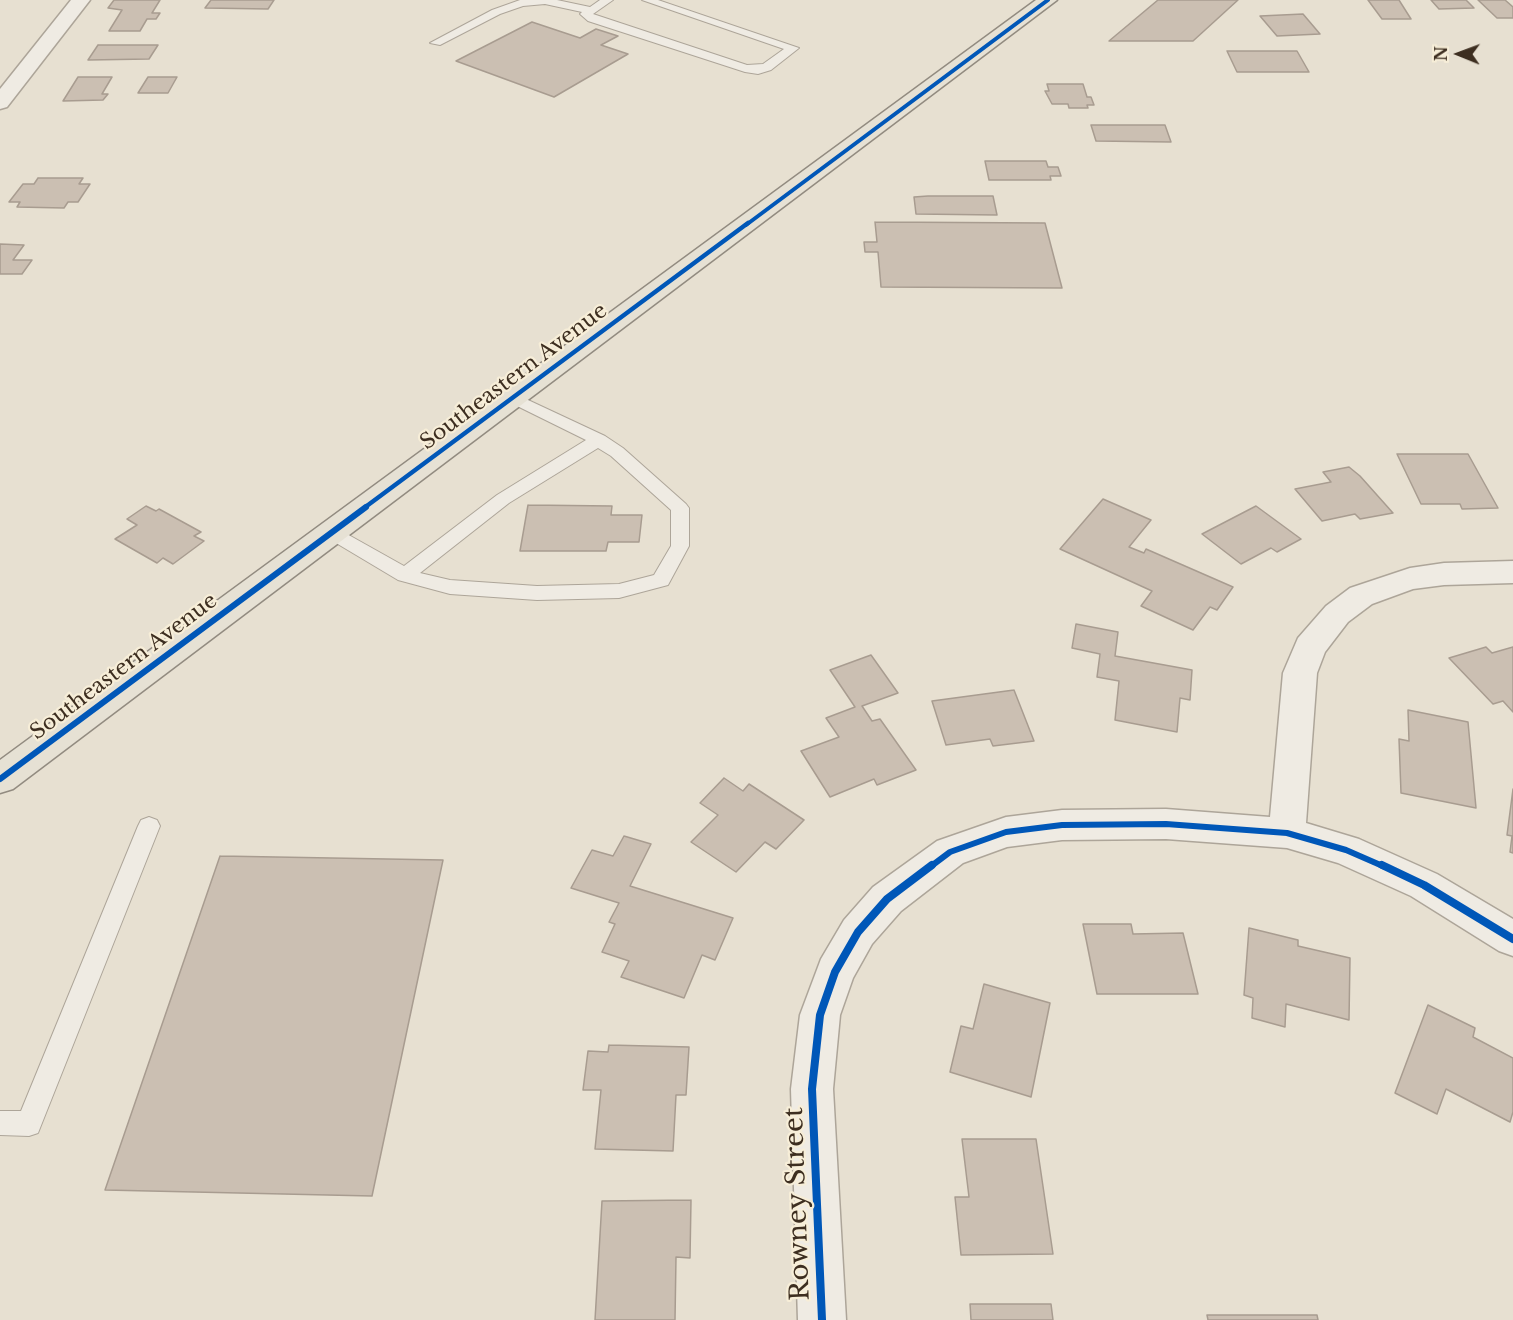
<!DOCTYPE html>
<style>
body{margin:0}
#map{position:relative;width:1513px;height:1320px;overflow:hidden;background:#e7e0d1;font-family:"Libre Baskerville",serif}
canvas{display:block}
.north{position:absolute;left:1429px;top:24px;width:60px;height:60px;-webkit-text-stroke:4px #f7eed8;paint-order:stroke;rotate:271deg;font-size:16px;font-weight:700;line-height:24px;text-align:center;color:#3d2e20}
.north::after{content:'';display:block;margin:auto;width:21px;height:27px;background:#3d2e20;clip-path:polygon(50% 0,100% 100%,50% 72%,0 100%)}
</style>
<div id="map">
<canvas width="1513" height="1320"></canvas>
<div class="north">N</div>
</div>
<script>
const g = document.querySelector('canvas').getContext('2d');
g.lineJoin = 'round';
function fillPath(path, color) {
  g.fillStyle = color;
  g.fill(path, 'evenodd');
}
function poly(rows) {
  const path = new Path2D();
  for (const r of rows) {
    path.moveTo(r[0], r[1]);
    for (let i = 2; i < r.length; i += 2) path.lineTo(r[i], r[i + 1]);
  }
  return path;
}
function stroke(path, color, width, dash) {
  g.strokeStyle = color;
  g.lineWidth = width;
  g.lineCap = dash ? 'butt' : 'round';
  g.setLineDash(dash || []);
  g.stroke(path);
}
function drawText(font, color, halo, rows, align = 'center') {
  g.font = font + ' "Libre Baskerville",serif';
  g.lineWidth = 4.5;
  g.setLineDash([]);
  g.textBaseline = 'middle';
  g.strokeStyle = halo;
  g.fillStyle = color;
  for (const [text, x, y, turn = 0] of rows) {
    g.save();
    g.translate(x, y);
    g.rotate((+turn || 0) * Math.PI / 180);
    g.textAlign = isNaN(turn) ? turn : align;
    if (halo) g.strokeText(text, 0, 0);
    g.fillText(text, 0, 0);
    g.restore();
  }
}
const building = poly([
 [114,0,160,0,152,13,160,13,156,19,147,19,140,31,109,31,122,10,108,8,114,0],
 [211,0,274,0,268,9,205,8,211,0],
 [1158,0,1238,0,1193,41,1109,41,1158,0],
 [1368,0,1399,0,1411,19,1382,19,1368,0],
 [1431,0,1466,0,1474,8,1439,9,1431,0],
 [1478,0,1505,0,1513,7,1513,18,1497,18,1478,0],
 [1303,14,1320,34,1277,36,1260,16,1303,14],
 [532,22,580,38,596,29,618,36,601,45,628,54,554,97,456,61,532,22],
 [98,45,158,45,149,59,88,60,98,45],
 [1227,51,1297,51,1309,72,1237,72,1227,51],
 [78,77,112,77,102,94,108,94,103,100,63,101,78,77],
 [148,77,177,77,168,93,138,93,148,77],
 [1047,84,1083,84,1087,97,1091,97,1094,105,1087,105,1088,108,1069,108,1068,104,1052,104,1045,91,1049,91,1047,84],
 [1091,125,1165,125,1171,142,1096,141,1091,125],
 [985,161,1046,161,1048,167,1058,167,1061,176,1050,176,1051,180,989,180,985,161],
 [38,178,83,178,79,184,90,184,78,202,68,202,64,208,17,207,20,202,9,202,23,184,34,184,38,178],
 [928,196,993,196,997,215,916,214,914,197,928,196],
 [875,222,1045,223,1062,288,881,287,878,252,865,252,864,242,877,242,875,222],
 [0,244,24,245,13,260,32,260,22,274,0,274,0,244],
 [1397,454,1468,454,1498,508,1462,509,1460,504,1421,504,1397,454],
 [1349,467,1360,476,1393,513,1360,519,1355,514,1322,521,1295,489,1331,482,1323,472,1349,467],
 [1103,499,1151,520,1129,547,1144,553,1146,549,1233,587,1217,610,1210,607,1193,630,1141,606,1152,591,1060,549,1103,499],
 [528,505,612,506,611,515,642,515,639,542,608,542,606,551,520,551,528,505],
 [146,506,156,511,159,509,201,532,194,536,204,541,173,564,163,558,157,563,115,539,137,525,127,519,146,506],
 [1256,506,1301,539,1277,552,1271,548,1241,564,1202,534,1256,506],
 [1076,624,1118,632,1115,656,1192,670,1190,700,1180,698,1177,732,1115,720,1119,681,1097,677,1100,654,1072,648,1076,624],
 [1486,647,1492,653,1513,647,1513,712,1503,701,1493,704,1449,658,1486,647],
 [871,655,898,693,862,706,872,721,880,719,916,770,877,785,874,779,830,797,801,751,839,737,826,718,855,707,830,670,871,655],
 [1014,690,1034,741,993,746,990,739,946,745,932,701,1014,690],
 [1408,710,1468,722,1476,808,1401,793,1399,739,1409,741,1408,710],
 [724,778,743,791,749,784,804,820,776,849,765,842,736,872,691,842,718,815,700,803,724,778],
 [1513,789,1513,853,1510,852,1512,836,1507,835,1513,789],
 [624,836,651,844,630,886,733,918,715,960,702,955,684,998,621,977,629,961,602,952,615,924,609,922,619,903,571,888,592,850,613,856,624,836],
 [220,856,443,860,372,1196,105,1190,220,856],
 [1083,924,1131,924,1133,934,1183,933,1198,994,1097,994,1083,924],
 [1249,928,1298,940,1298,946,1350,958,1349,1020,1286,1004,1285,1027,1252,1018,1253,998,1244,995,1249,928],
 [984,984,1050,1003,1031,1097,950,1072,961,1026,973,1029,984,984],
 [1428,1005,1475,1028,1473,1037,1513,1058,1513,1112,1510,1122,1446,1089,1437,1114,1395,1093,1428,1005],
 [609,1045,689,1047,686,1095,676,1095,673,1151,595,1149,601,1090,583,1090,588,1051,608,1052,609,1045],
 [962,1139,1036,1139,1053,1254,961,1255,955,1197,969,1197,962,1139],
 [691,1200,690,1258,676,1257,675,1320,595,1320,602,1201,691,1200],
 [970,1304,1051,1304,1053,1320,971,1320,970,1304],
 [1207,1315,1317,1315,1318,1320,1208,1320,1207,1315]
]);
fillPath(building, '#cbbfb2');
stroke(building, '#a89c90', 1.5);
const service = poly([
 [520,0,557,0,590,7,600,0,613,0,593,14,747,65,763,64,784,49,642,0,658,0,799,48,771,70,758,74,745,72,588,21,580,14,582,12,545,4,523,6,500,14,440,45,430,43,492,10,520,0],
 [513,393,605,436,623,448,686,504,689,508,689,546,668,585,619,598,537,600,450,594,398,580,326,537,323,533,326,529,338,529,404,566,497,495,586,440,507,401,505,398,507,395,513,393],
 [598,448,611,456,671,510,671,546,654,575,619,584,537,586,450,580,420,573,509,503,598,448],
 [149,817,157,820,160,826,38,1133,29,1136,0,1135,0,1111,21,1111,138,826,141,820,149,817]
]);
const minor = poly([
 [71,0,90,0,7,107,0,109,0,89,71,0],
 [1513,561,1513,583,1444,585,1413,589,1372,604,1348,622,1325,652,1317,673,1306,823,1359,839,1437,874,1513,919,1513,956,1499,951,1411,896,1338,863,1287,848,1166,839,1062,840,1007,847,963,863,901,911,872,944,853,978,840,1015,833,1089,846,1320,798,1320,791,1089,800,1015,821,959,844,920,873,887,937,841,1006,817,1062,810,1166,809,1270,817,1283,673,1298,638,1326,606,1350,588,1410,568,1444,563,1513,561]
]);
const primary = poly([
 [1036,0,1057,0,13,789,0,793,0,760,1036,0]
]);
stroke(service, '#ada599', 2);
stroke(minor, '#ada599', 3);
stroke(primary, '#928b80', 3);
fillPath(service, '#efebe3');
fillPath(minor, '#efebe3');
fillPath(primary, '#e6e1d4');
stroke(poly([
 [746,225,1048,0]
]), '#0057b8', 4);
stroke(poly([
 [364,508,748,223]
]), '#0057b8', 4.5);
stroke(poly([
 [0,779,366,507],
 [930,867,950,852,1006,832,1062,825,1166,824,1287,833,1346,850,1385,867]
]), '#0057b8', 6);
stroke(poly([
 [1382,865,1424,885,1513,939],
 [822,1320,812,1089,820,1015,835,972,858,932,887,899,932,865]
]), '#0057b8', 8);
drawText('21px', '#3d2e20', '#f7eed8', [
 ["Southeastern Avenue",514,377,-37],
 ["Southeastern Avenue",124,667,-37]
]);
drawText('26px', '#3d2e20', '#f7eed8', [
 ["Rowney Street",798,1204,-92]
]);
</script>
